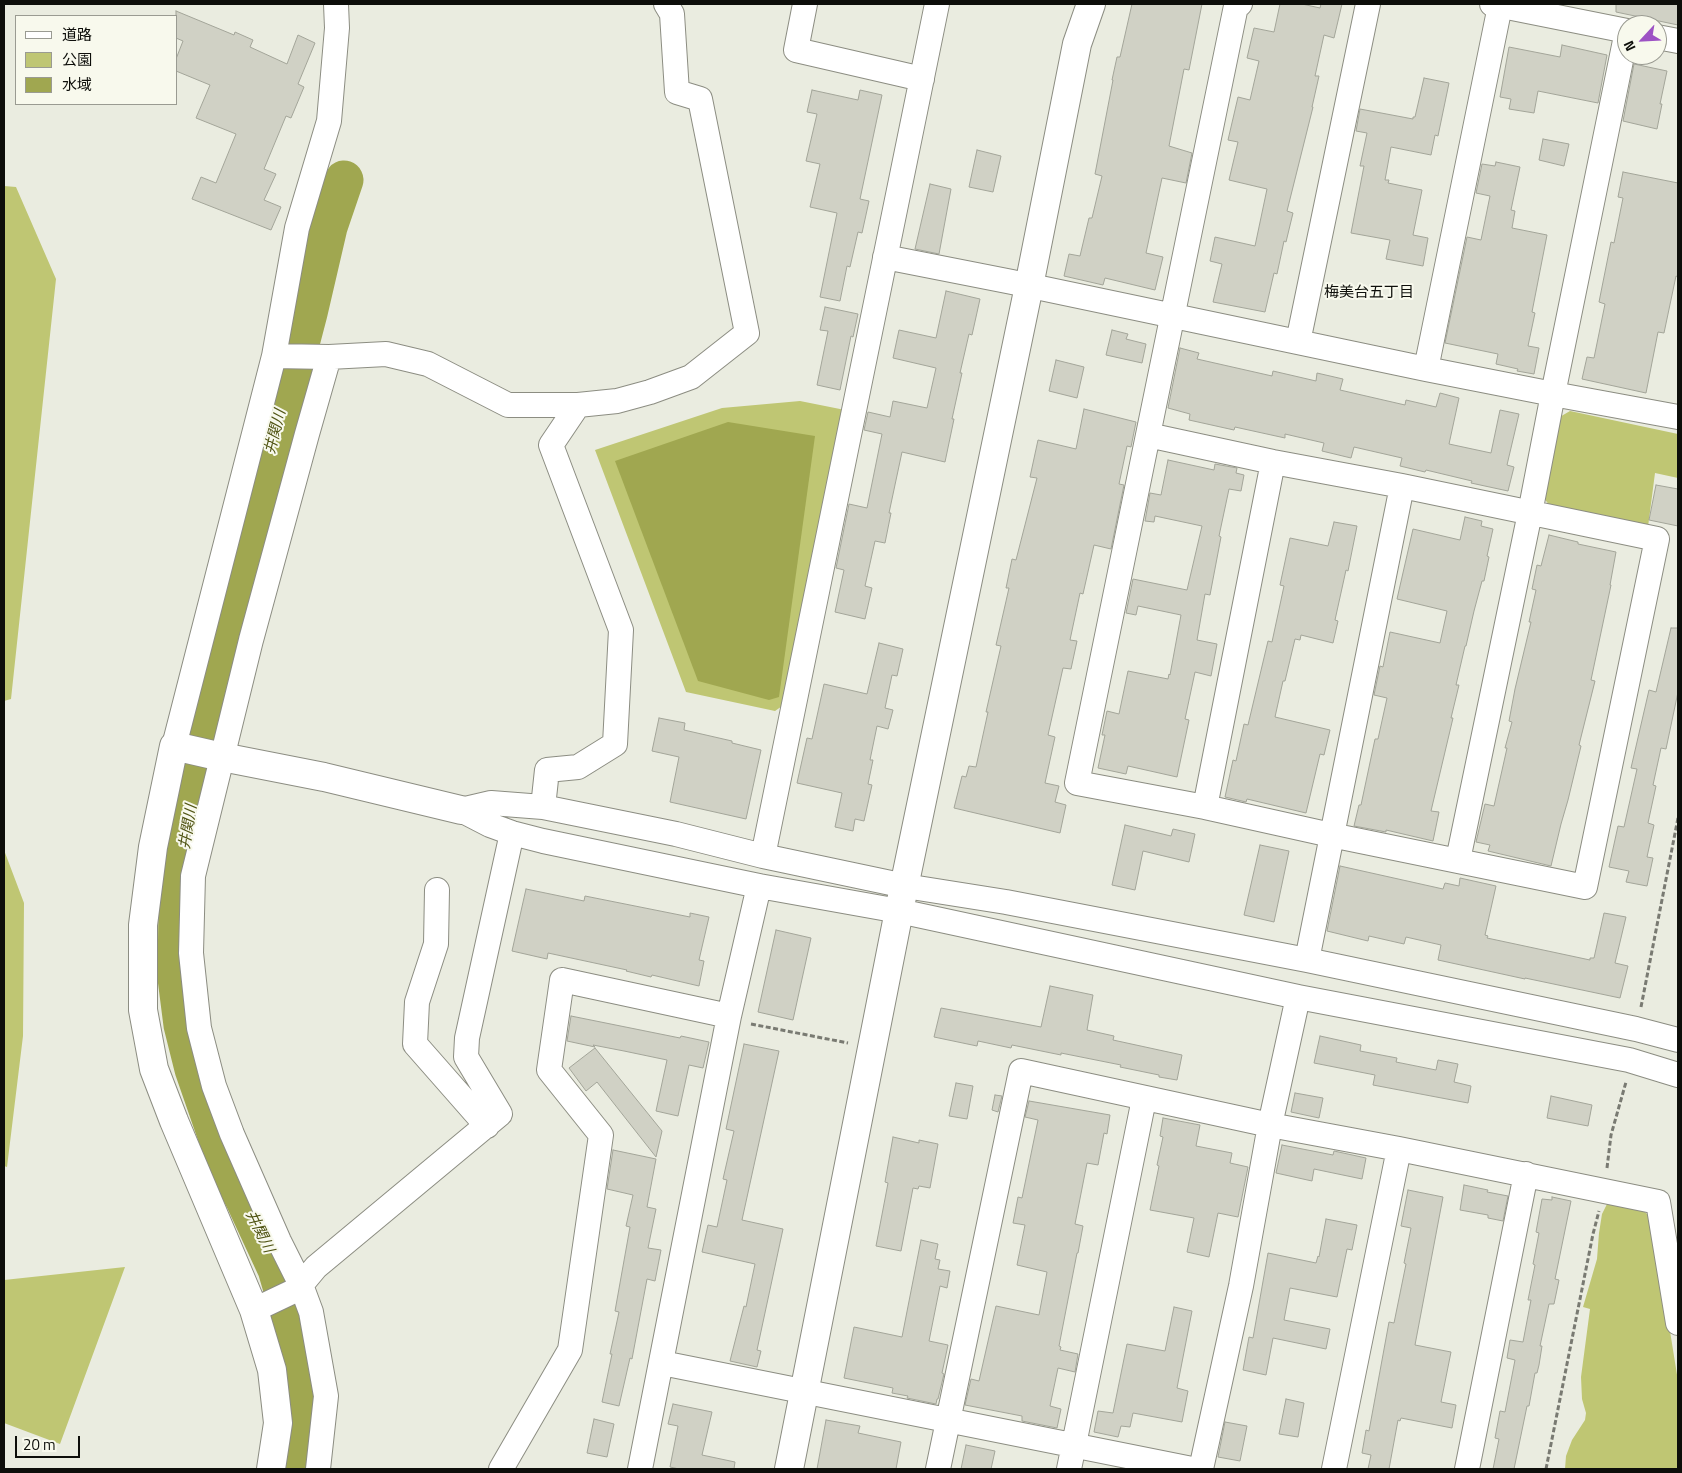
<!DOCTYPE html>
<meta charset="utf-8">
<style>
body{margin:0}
#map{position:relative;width:1682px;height:1473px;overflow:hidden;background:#eaece0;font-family:"Titillium Web","Noto Sans JP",sans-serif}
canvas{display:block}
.frame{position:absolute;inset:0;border:5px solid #0d0e0a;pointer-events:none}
.legend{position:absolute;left:15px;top:15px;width:162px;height:90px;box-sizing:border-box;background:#f8f9ed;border:1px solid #9a9b92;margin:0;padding:6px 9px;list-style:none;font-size:15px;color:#0d0e0a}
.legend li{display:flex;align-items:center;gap:10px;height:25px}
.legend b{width:25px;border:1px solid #9a9b92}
.north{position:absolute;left:1617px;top:15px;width:50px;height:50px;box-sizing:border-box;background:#f8f9ed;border:1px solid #9a9b92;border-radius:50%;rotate:245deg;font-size:14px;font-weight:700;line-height:20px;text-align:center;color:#0d0e0a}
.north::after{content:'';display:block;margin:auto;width:18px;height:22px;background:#9d52c4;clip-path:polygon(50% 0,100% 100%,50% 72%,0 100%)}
.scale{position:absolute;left:15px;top:1436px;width:65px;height:22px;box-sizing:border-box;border:2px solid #0d0e0a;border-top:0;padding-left:6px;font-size:15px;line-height:18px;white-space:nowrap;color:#0d0e0a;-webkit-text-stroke:4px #f8f9ed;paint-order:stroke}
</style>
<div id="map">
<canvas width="1682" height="1473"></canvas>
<div class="frame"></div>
<ul class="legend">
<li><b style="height:6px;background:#fff"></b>道路</li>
<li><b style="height:14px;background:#bfc673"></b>公園</li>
<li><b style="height:14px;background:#a0a750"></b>水域</li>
</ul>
<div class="north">N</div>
<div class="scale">20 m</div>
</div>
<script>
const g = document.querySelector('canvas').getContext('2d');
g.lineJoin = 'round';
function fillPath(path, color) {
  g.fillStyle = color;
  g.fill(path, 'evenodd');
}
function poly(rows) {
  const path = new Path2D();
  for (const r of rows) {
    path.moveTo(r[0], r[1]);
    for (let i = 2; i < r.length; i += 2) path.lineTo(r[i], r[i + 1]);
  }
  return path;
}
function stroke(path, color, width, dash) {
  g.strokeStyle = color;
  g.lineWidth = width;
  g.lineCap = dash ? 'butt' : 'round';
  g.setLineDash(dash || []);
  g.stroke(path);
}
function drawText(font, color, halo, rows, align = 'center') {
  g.font = font + ' "Titillium Web","Noto Sans JP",sans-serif';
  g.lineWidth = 4;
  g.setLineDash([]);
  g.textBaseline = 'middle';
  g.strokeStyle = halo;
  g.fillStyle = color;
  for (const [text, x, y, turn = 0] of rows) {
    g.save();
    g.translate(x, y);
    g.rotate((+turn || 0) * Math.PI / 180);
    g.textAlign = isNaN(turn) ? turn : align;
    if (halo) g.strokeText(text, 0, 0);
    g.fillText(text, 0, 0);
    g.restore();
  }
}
fillPath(poly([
 [4,186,16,187,56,279,11,699,4,701],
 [800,401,845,410,785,704,775,711,686,692,595,450,722,408],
 [1570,411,1678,434,1678,478,1655,473,1648,527,1551,507,1542,496,1558,418],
 [4,850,24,903,23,1036,7,1167,4,1166],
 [1608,1202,1642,1209,1652,1219,1678,1381,1678,1469,1565,1469,1566,1456,1572,1440,1585,1420,1586,1413,1582,1399,1581,1377,1590,1309,1583,1307,1597,1259,1599,1233,1602,1214],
 [125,1267,60,1444,4,1423,4,1280]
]), '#bfc673');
fillPath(poly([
 [728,422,815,436,779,697,769,700,698,681,615,461]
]), '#a0a750');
stroke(poly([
 [303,1469,307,1436,304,1361,277,1269,245,1200,229,1170,194,1069,183,1025,177,978,178,903,188,822,239,577,308,313,328,227,344,180]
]), '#a0a750', 39);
const building = poly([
 [1132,4,1202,4,1189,70,1184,69,1169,146,1192,153,1186,183,1162,178,1146,253,1163,257,1155,290,1105,278,1103,285,1064,276,1069,254,1080,256,1089,218,1092,218,1102,176,1095,174,1113,80,1112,80,1117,57,1120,57,1132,4],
 [1280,4,1302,4,1320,8,1321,4,1342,4,1334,38,1324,35,1315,76,1319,76,1312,107,1313,107,1287,211,1293,213,1286,242,1284,241,1277,274,1274,273,1265,312,1213,302,1222,264,1210,261,1215,237,1255,246,1267,189,1229,180,1238,142,1228,140,1238,97,1250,100,1259,61,1247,58,1254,28,1274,32,1280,4],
 [1616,4,1678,4,1678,25,1616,12,1616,4],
 [176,11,234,35,235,32,253,40,250,47,287,64,298,35,315,43,298,84,304,87,291,118,286,116,264,169,276,174,264,200,281,207,271,230,192,199,201,177,216,183,236,134,196,118,210,85,176,71,176,59,183,41,176,38,176,11],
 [1562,45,1607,55,1598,103,1538,91,1534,113,1509,109,1511,99,1500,97,1509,47,1560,57,1562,45],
 [1634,64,1667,71,1660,104,1662,104,1657,129,1623,121,1634,64],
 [1424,78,1449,83,1438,136,1435,135,1431,155,1391,147,1385,180,1389,180,1388,183,1422,190,1413,235,1428,238,1423,266,1386,259,1390,240,1351,233,1364,166,1360,166,1367,133,1356,131,1360,109,1413,119,1413,117,1415,117,1424,78],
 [812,90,858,100,860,90,882,95,860,199,869,201,862,233,858,232,850,267,847,266,840,301,820,297,837,213,810,207,820,164,806,161,817,114,807,112,812,90],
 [1543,139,1569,144,1564,166,1539,160,1543,139],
 [977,150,1001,156,993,192,969,187,977,150],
 [1496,162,1520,167,1511,210,1515,211,1512,228,1547,235,1532,312,1535,313,1528,346,1539,348,1534,374,1517,371,1518,369,1496,364,1498,354,1445,343,1467,237,1481,240,1490,196,1476,193,1482,164,1495,166,1496,162],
 [1623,172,1678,183,1678,277,1676,276,1664,333,1658,332,1646,393,1582,379,1587,357,1594,358,1605,304,1599,302,1611,242,1614,243,1623,198,1618,197,1623,172],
 [930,184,951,189,939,254,915,249,930,184],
 [946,291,980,299,972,335,969,334,960,373,962,373,952,419,954,419,945,462,902,452,889,513,891,513,885,543,875,541,865,586,872,588,865,619,835,612,844,570,836,568,849,504,867,508,882,434,864,430,868,412,890,417,893,401,927,408,936,368,893,358,899,330,936,338,946,291],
 [825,307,858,314,853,337,851,336,840,390,817,385,828,331,820,330,825,307],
 [1112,330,1128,334,1126,339,1146,344,1142,363,1106,355,1112,330],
 [1180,348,1199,353,1197,359,1272,376,1273,371,1316,381,1317,373,1343,379,1340,390,1405,405,1406,400,1436,407,1440,393,1459,398,1449,444,1491,453,1500,410,1519,414,1507,465,1514,467,1508,491,1471,483,1472,481,1426,470,1425,472,1400,466,1402,458,1354,447,1351,458,1322,451,1324,443,1285,434,1285,438,1235,427,1234,430,1189,420,1190,414,1168,408,1180,348],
 [1056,360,1084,367,1077,398,1049,391,1056,360],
 [1084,409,1136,422,1131,447,1127,446,1119,484,1124,485,1111,549,1094,545,1083,594,1080,593,1070,640,1077,641,1071,669,1063,668,1048,735,1055,737,1045,783,1059,786,1055,802,1066,805,1060,833,954,808,962,776,966,777,969,766,976,767,988,712,986,712,1001,646,996,645,1009,588,1006,588,1012,559,1016,560,1037,478,1030,477,1038,440,1076,449,1084,409],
 [1168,460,1214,470,1215,464,1237,468,1236,473,1244,475,1241,491,1229,489,1219,536,1221,537,1210,595,1205,594,1197,640,1217,644,1211,676,1195,672,1185,719,1189,720,1177,777,1128,766,1126,774,1098,768,1105,735,1102,735,1107,711,1119,714,1128,671,1168,679,1169,674,1170,675,1181,615,1138,606,1136,615,1126,613,1133,579,1187,590,1202,526,1155,516,1154,522,1145,521,1150,493,1161,495,1168,460],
 [1656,485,1678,489,1678,526,1649,520,1656,485],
 [1465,517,1482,521,1481,526,1493,529,1487,556,1489,557,1484,581,1482,581,1474,611,1466,646,1465,646,1456,685,1459,685,1451,718,1453,718,1431,811,1439,812,1433,841,1386,830,1386,832,1354,826,1359,805,1361,805,1375,739,1378,739,1387,698,1374,695,1380,666,1383,667,1390,632,1440,643,1447,611,1397,599,1413,529,1460,540,1465,517],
 [1334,522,1357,526,1348,571,1346,570,1335,620,1338,621,1333,643,1301,635,1300,640,1295,639,1285,681,1283,681,1275,717,1330,730,1324,755,1320,754,1306,813,1247,799,1246,802,1225,797,1233,760,1236,761,1244,724,1248,725,1268,641,1272,642,1284,586,1280,585,1290,538,1328,546,1334,522],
 [1549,535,1578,542,1578,544,1616,552,1610,585,1611,585,1591,680,1595,681,1579,745,1581,746,1568,800,1561,824,1551,866,1488,851,1490,845,1476,842,1485,804,1494,806,1507,748,1505,748,1512,722,1509,721,1515,689,1531,622,1529,622,1536,590,1532,589,1537,565,1541,566,1549,535],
 [1671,628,1678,628,1678,692,1666,749,1661,748,1653,785,1656,786,1648,823,1654,825,1647,857,1653,858,1647,886,1626,882,1629,871,1609,867,1618,826,1624,827,1637,769,1631,768,1649,690,1656,692,1671,628],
 [879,643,903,649,897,676,892,675,885,708,893,710,888,729,877,726,870,760,873,760,868,784,872,785,864,821,855,819,853,831,835,827,842,793,797,783,807,738,812,739,824,684,867,694,879,643],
 [659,718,685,723,684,730,732,741,732,743,761,750,746,819,670,802,679,757,652,751,659,718],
 [1125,825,1171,836,1173,829,1195,834,1189,862,1143,851,1135,890,1112,885,1125,825],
 [1260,845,1289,851,1274,922,1244,915,1260,845],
 [1340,866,1443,889,1445,883,1459,886,1460,878,1496,886,1485,935,1488,936,1487,938,1590,960,1590,958,1594,958,1604,913,1626,917,1615,963,1628,966,1620,998,1525,978,1525,979,1438,960,1441,945,1406,937,1404,944,1369,936,1368,941,1327,931,1340,866],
 [526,889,584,901,585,896,690,917,690,913,709,917,699,960,704,961,699,986,652,975,651,977,626,971,627,970,548,953,547,959,512,951,526,889],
 [776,930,811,938,793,1020,758,1012,776,930],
 [1050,986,1093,995,1087,1030,1114,1036,1113,1040,1182,1055,1177,1080,1159,1077,1159,1075,1120,1067,1121,1065,1061,1053,1061,1055,1012,1045,1011,1048,978,1041,977,1046,934,1037,941,1008,1041,1027,1050,986],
 [571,1016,680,1038,681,1036,709,1042,703,1068,689,1065,678,1116,656,1111,667,1060,624,1051,593,1045,595,1047,567,1041,571,1016],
 [1320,1036,1361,1045,1360,1051,1397,1058,1396,1062,1436,1070,1438,1060,1458,1064,1454,1082,1471,1086,1468,1103,1373,1085,1375,1075,1314,1063,1320,1036],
 [744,1044,779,1051,742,1220,783,1229,757,1350,761,1351,757,1367,730,1361,744,1306,746,1307,755,1264,702,1252,708,1225,717,1227,727,1180,723,1179,734,1131,726,1129,744,1044],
 [595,1048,662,1131,656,1157,597,1082,586,1091,569,1068,595,1048],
 [956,1083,973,1086,967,1119,949,1116,956,1083],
 [1295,1093,1323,1098,1319,1118,1291,1112,1295,1093],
 [995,1095,1002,1096,998,1112,992,1110,995,1095],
 [1551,1096,1592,1105,1588,1126,1547,1118,1551,1096],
 [1029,1101,1110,1115,1107,1134,1104,1133,1098,1165,1087,1163,1075,1224,1083,1226,1078,1253,1077,1253,1059,1346,1061,1347,1060,1350,1078,1354,1075,1372,1058,1368,1050,1406,1061,1409,1057,1428,1022,1421,1022,1416,965,1405,971,1379,979,1381,996,1306,1039,1315,1047,1272,1017,1265,1025,1225,1013,1223,1018,1197,1022,1198,1038,1120,1025,1117,1029,1101],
 [1163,1118,1200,1125,1196,1146,1232,1153,1230,1163,1248,1167,1238,1217,1218,1213,1209,1257,1187,1252,1194,1218,1150,1210,1159,1166,1157,1165,1163,1137,1160,1136,1163,1118],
 [893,1137,919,1143,919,1140,938,1144,930,1188,919,1186,918,1189,913,1188,901,1251,876,1246,888,1183,885,1182,893,1137],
 [1282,1145,1333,1155,1334,1151,1366,1158,1362,1179,1314,1169,1312,1181,1276,1173,1282,1145],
 [613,1150,656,1159,647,1207,656,1209,648,1248,661,1250,655,1281,647,1279,632,1359,630,1358,619,1406,602,1402,612,1354,610,1354,619,1312,615,1311,630,1227,626,1226,633,1195,607,1189,613,1150],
 [1464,1185,1488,1190,1487,1192,1508,1196,1503,1221,1488,1218,1488,1215,1460,1210,1464,1185],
 [1408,1190,1443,1197,1415,1345,1451,1352,1441,1402,1456,1405,1452,1428,1401,1418,1400,1421,1398,1420,1389,1469,1368,1469,1371,1455,1362,1453,1366,1430,1369,1431,1389,1322,1394,1323,1406,1264,1404,1263,1411,1228,1401,1226,1408,1190],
 [1552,1197,1571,1201,1555,1279,1559,1280,1554,1304,1549,1304,1540,1346,1542,1346,1539,1365,1537,1373,1535,1373,1529,1406,1527,1406,1514,1469,1493,1469,1499,1439,1495,1438,1500,1411,1505,1412,1515,1360,1507,1358,1510,1340,1523,1342,1531,1300,1528,1300,1535,1265,1533,1264,1539,1233,1536,1232,1542,1199,1552,1200,1552,1197],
 [1326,1219,1357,1225,1352,1250,1347,1249,1337,1297,1290,1288,1284,1320,1330,1329,1326,1349,1273,1338,1266,1375,1243,1370,1249,1337,1253,1338,1268,1253,1316,1263,1318,1256,1319,1257,1326,1219],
 [921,1240,938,1244,935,1259,940,1260,938,1269,950,1271,947,1288,940,1286,929,1341,948,1345,942,1373,944,1374,938,1399,937,1399,936,1404,907,1398,908,1396,892,1393,893,1388,844,1378,854,1327,902,1337,921,1240],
 [1174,1307,1192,1311,1177,1388,1188,1391,1182,1422,1133,1413,1130,1427,1121,1426,1118,1437,1094,1432,1098,1411,1113,1413,1127,1344,1165,1351,1174,1307],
 [1286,1399,1304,1403,1298,1437,1279,1434,1286,1399],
 [673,1404,712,1412,702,1455,735,1462,734,1469,679,1469,670,1467,678,1426,668,1424,673,1404],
 [594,1419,614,1424,607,1457,587,1453,594,1419],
 [826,1420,860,1426,858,1433,901,1442,896,1469,817,1469,826,1420],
 [1225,1422,1247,1426,1240,1461,1218,1457,1225,1422],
 [966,1445,995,1451,991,1469,961,1469,966,1445]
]);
fillPath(building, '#d0d1c5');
stroke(building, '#a3a599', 1);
const street = poly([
 [805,4,796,50,922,79],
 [1492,4,1627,31],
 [1657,37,1678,41],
 [885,257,1012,282,1426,369,1553,394,1678,417],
 [1298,342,1368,4],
 [274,356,329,357,386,354,428,364,508,405,578,405,617,401,650,392,691,377,747,333,700,99,677,92,672,14,666,4],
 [1426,369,1500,6],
 [1148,435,1273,462,1402,486,1657,539,1585,887,1331,835,1205,807,1077,783,1148,435,1236,6,1240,4],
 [174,746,274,356,297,228,329,121,337,28,336,4],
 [543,807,547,770,578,767,615,744,621,630,551,445,578,405],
 [1205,807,1273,462],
 [461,810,490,825,512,833,543,841,759,886,899,911,1298,997,1629,1060,1678,1075],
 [461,810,491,803,543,807,676,834,763,856,905,886,1006,902,1307,960,1636,1029,1678,1040],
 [763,856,937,4],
 [1458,860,1530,513,1553,394,1627,31],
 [437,890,436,944,417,1002,415,1044,487,1126],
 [1307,960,1402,486],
 [254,1310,294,1291,301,1285,316,1267,500,1114,466,1057,467,1038,512,833],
 [662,1363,1192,1469],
 [318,1469,326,1396,311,1312,301,1285,279,1241,232,1134,214,1086,199,1028,191,953,193,876,251,640,307,434,329,357],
 [501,1469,570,1350,601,1135,549,1070,562,980,729,1016],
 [640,1469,729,1016,759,886],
 [938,1469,1021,1071,1270,1125,1399,1149,1658,1202,1678,1323],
 [1069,1469,1144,1099],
 [1201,1469,1241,1286,1270,1125,1298,997],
 [1334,1469,1399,1149],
 [1467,1469,1526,1174]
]);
const secondary = poly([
 [271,1469,278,1423,272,1370,254,1310,174,1121,154,1069,143,1010,143,925,153,847,174,746,222,757,324,777,461,810],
 [789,1469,899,911,1029,286,1077,44,1091,4]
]);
stroke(street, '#8c8d82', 26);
stroke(secondary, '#8c8d82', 30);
stroke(poly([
 [1641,1007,1678,818],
 [751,1024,848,1043],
 [1607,1168,1611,1135,1626,1082],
 [1546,1469,1593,1234,1599,1211]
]), '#797a72', 3, [5, 2.5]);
stroke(street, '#fff', 24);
stroke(secondary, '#fff', 28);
drawText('15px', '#0d0e0a', '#f8f9ed', [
 ["梅美台五丁目",1369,293]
]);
drawText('italic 15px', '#515515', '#f8f9ed', [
 ["井関川",276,432,-76],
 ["井関川",189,827,-81],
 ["井関川",259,1232,64]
]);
</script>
